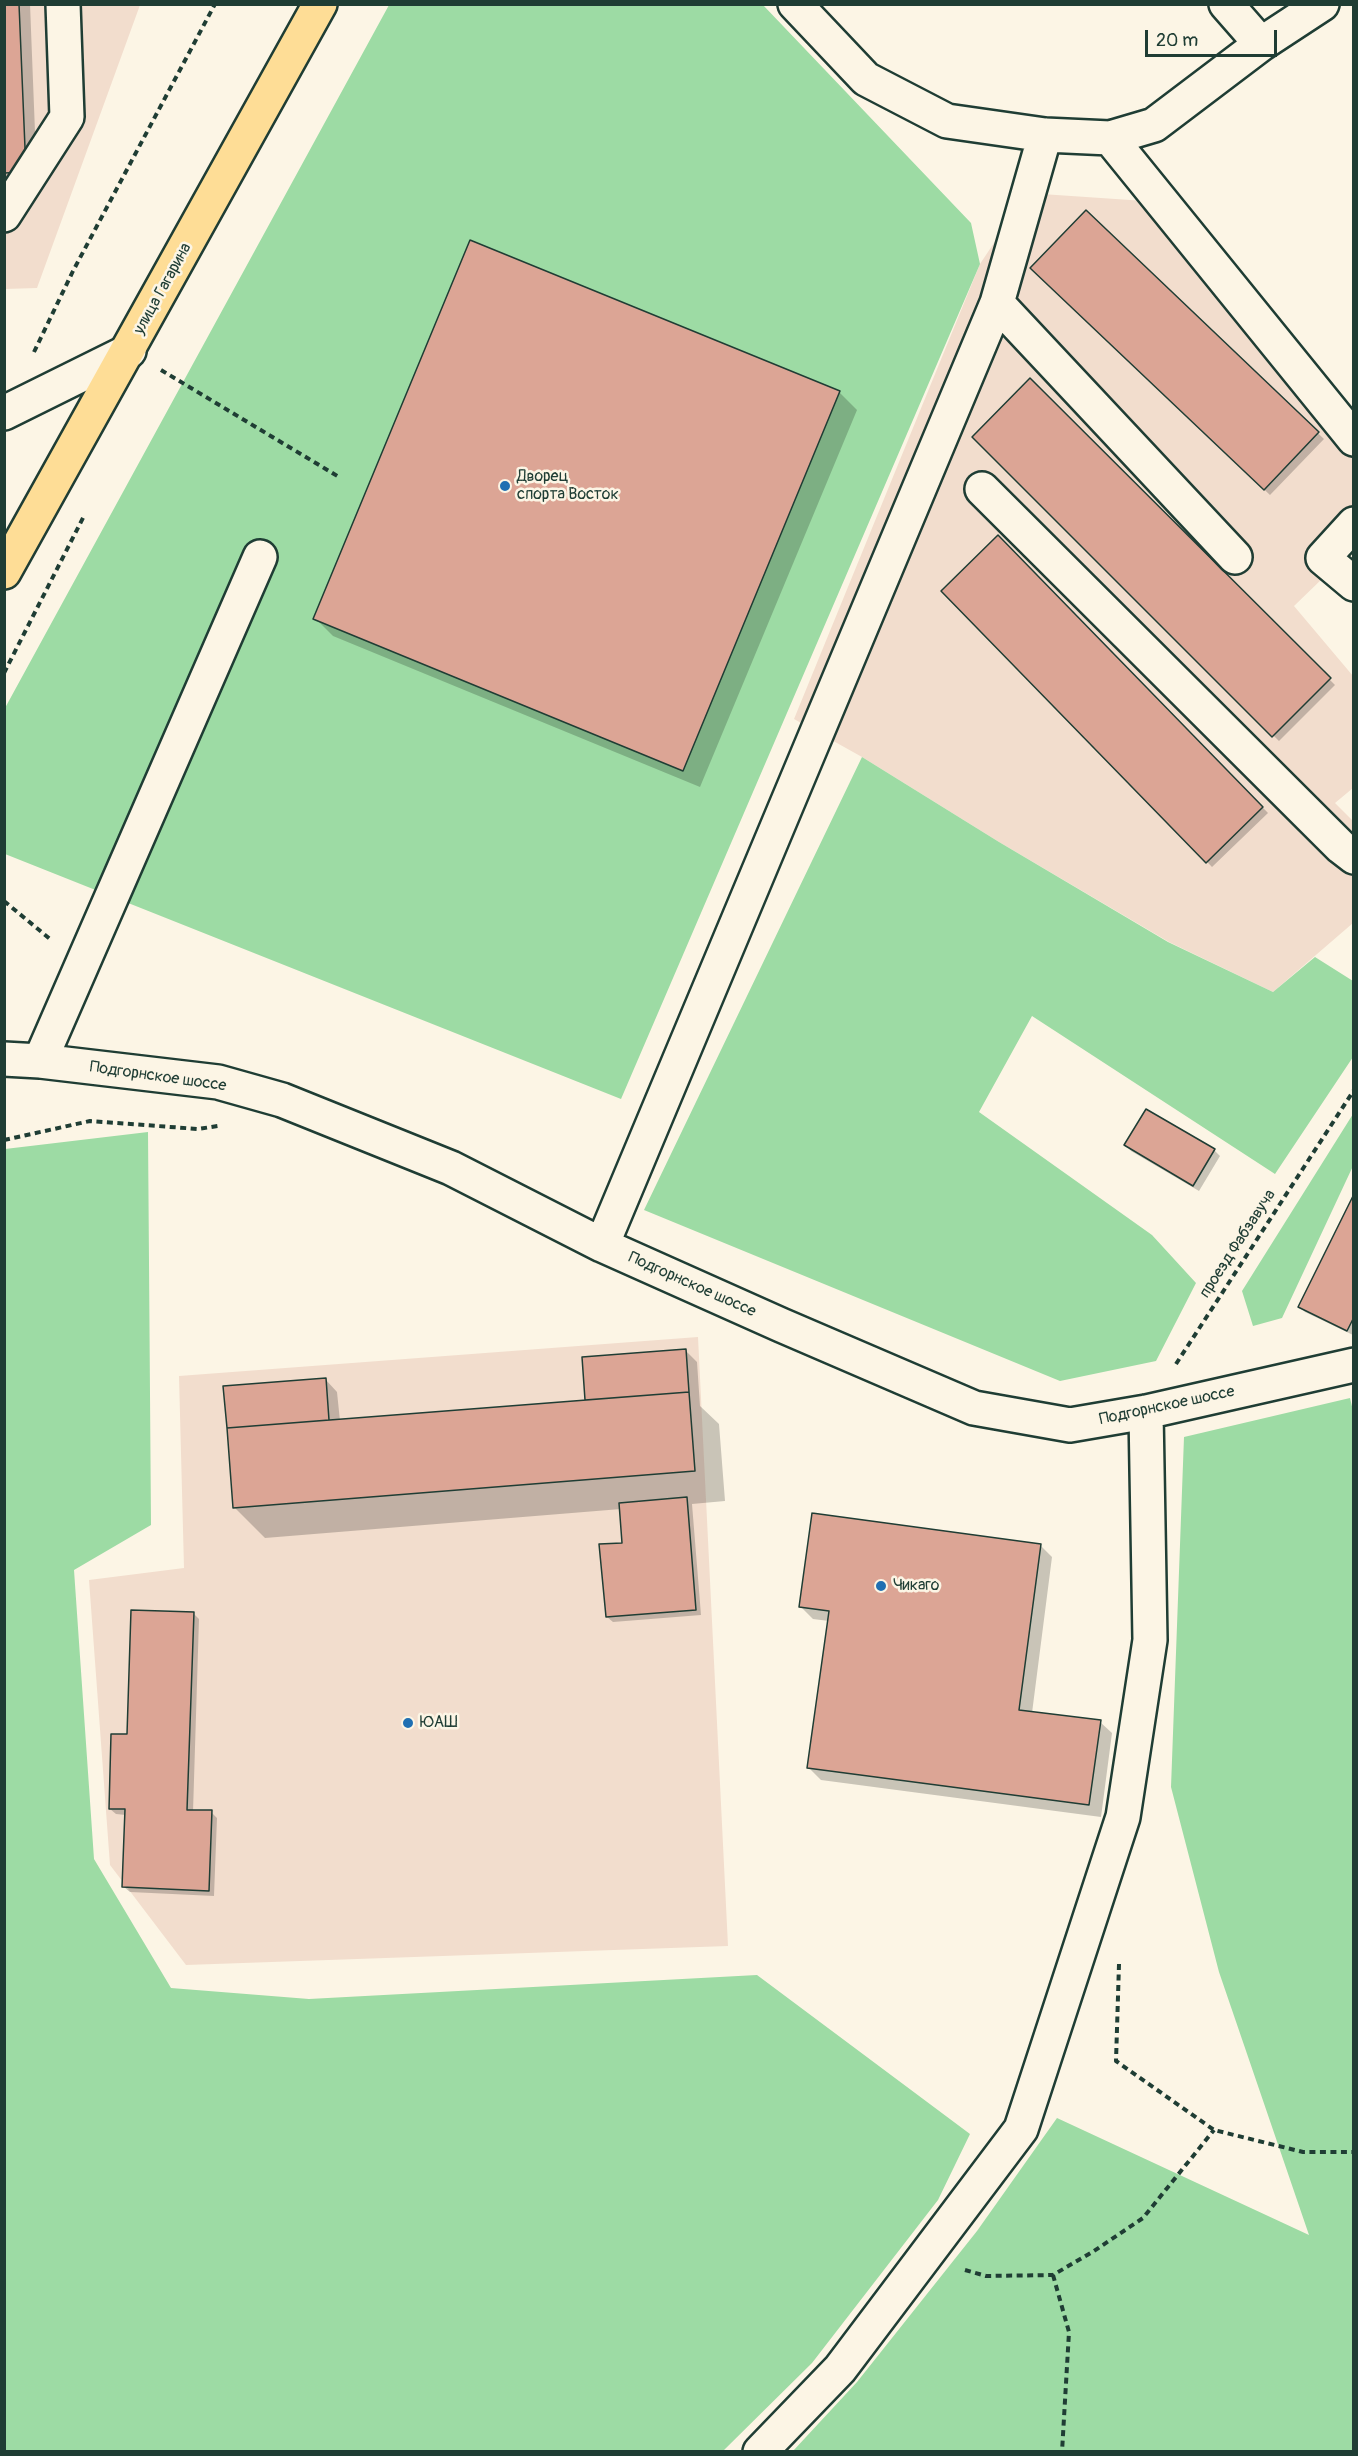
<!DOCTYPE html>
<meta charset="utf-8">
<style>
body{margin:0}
#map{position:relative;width:1358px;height:2456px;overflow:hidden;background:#fcf5e5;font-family:Pangolin,sans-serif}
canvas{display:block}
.frame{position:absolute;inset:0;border:6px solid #1f3d34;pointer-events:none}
.scale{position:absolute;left:1145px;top:30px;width:132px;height:27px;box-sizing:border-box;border:3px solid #1f3d34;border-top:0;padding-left:8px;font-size:18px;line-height:21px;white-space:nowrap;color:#1f3d34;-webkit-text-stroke:4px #fcf5e5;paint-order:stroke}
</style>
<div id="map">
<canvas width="1358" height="2456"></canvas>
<div class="frame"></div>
<div class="scale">20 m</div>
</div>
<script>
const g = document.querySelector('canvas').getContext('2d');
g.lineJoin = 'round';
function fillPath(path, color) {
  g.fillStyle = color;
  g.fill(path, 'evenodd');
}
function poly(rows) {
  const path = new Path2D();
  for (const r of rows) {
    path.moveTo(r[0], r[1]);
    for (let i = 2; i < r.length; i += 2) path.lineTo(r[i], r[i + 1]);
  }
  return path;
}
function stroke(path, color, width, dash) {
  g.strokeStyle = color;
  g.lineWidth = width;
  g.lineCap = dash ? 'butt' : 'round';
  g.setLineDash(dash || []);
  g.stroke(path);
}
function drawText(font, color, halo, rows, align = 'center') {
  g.font = font + ' Pangolin,sans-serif';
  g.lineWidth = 5;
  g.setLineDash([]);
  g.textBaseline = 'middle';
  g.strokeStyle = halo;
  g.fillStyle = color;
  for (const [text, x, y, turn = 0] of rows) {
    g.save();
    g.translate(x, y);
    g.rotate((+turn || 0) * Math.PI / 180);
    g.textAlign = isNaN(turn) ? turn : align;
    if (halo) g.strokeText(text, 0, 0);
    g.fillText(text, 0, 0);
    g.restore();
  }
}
fillPath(poly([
 [4,5,140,5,37,288,5,289],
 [1027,193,1145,201,1353,411,1353,549,1294,606,1353,676,1353,788,1335,803,1353,821,1353,923,1273,992,1169,942,999,842,862,757,794,719,980,264],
 [698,1337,728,1946,186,1965,110,1865,89,1580,184,1568,179,1376]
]), '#f2ddcd');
fillPath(poly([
 [389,5,763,5,971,223,980,264,621,1099,5,854,5,708],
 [862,757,999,842,1168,942,1273,992,1315,957,1353,981,1353,1057,1275,1174,1032,1016,979,1112,1152,1235,1196,1283,1156,1361,1060,1381,644,1210],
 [1353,1114,1353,1166,1282,1318,1253,1326,1242,1291],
 [148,1132,151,1525,74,1570,94,1859,171,1988,309,1999,757,1975,970,2134,938,2200,812,2363,723,2451,5,2451,5,1149],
 [1350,1398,1354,1415,1353,2451,793,2451,857,2382,977,2231,1057,2118,1309,2235,1219,1972,1171,1787,1184,1437]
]), '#9ddba4');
fillPath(poly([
 [4,4,30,4,37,183,4,185],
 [1086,212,1324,439,1270,495,1032,268],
 [1030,380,1335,685,1279,741,974,437],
 [839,392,857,410,700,787,333,636,315,618],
 [998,537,1268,813,1212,867,943,591],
 [1126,1145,1214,1150,1220,1156,1199,1191,1131,1151],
 [1354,1197,1354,1333,1353,1335,1305,1312,1299,1306],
 [685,1350,697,1362,700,1406,719,1424,725,1501,692,1504,701,1615,613,1622,607,1617,624,1544,621,1509,265,1538,234,1507,225,1388,326,1380,337,1392,340,1421,587,1402,584,1358],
 [1040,1545,1052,1557,1032,1713,1100,1722,1112,1733,1101,1817,821,1780,809,1768,829,1621,813,1619,801,1607],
 [194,1614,199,1619,193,1812,211,1812,217,1818,214,1896,130,1892,124,1887,126,1815,116,1814,110,1809,129,1735]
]), '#0003');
const building = poly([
 [4,4,19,4,26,172,4,173,4,4],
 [1086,210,1319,432,1264,490,1030,268,1086,210],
 [470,240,840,391,683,771,313,619,470,240],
 [1030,378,1331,678,1272,737,972,437,1030,378],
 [998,535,1263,807,1206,863,941,591,998,535],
 [1146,1109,1215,1149,1193,1186,1124,1145,1146,1109],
 [1354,1194,1354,1317,1347,1331,1298,1307,1354,1194],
 [686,1349,689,1392,585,1400,582,1357,686,1349],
 [326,1378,329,1420,227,1428,223,1386,326,1378],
 [689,1392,695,1471,233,1508,227,1428,689,1392],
 [687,1497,696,1610,606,1617,599,1544,622,1543,619,1503,687,1497],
 [812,1513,1041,1544,1019,1710,1101,1720,1089,1805,807,1768,829,1611,799,1607,812,1513],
 [131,1610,194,1612,187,1810,212,1810,209,1891,122,1887,125,1809,109,1809,111,1734,127,1734,131,1610]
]);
fillPath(building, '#dca595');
stroke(building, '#1f3d34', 1.5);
const minor = poly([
 [795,4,866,79,947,121,1045,135,1110,138,1154,125,1261,44,1322,4],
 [1226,4,1261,44],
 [1110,138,1354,439],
 [4,215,67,117,63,4],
 [997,303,1235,557],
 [4,413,129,351],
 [982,489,1341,847,1354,857],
 [1354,524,1323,558,1354,584],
 [4,1059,40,1061,218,1082,282,1100,451,1168,602,1245,781,1325,974,1408,1070,1425,1146,1412,1354,1365],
 [40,1061,260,557],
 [602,1245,997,303,1045,135],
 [760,2452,840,2369,1021,2129,1123,1817,1150,1640,1146,1412]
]);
const major = poly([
 [4,572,320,4]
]);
stroke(minor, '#1f3d34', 38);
stroke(major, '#1f3d34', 38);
stroke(poly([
 [34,352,73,271,215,4],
 [161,370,339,477],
 [4,673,85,514],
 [4,901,50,939],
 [4,1140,90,1121,198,1129,218,1126],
 [1176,1364,1354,1090],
 [1119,1964,1116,2061,1214,2130,1303,2152,1354,2152],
 [965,2270,986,2276,1053,2275,1094,2251,1143,2218,1214,2130],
 [1053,2275,1069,2332,1062,2452]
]), '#1f3d34', 4, [6, 4.5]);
stroke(minor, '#fcf5e5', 33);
stroke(major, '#fedd96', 33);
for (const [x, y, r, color] of [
 [505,486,6,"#1f6fb2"],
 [881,1586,6,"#1f6fb2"],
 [408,1723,6,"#1f6fb2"]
]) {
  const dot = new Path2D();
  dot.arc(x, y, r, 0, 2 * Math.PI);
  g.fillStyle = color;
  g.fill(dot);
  stroke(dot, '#fcf5e5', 2);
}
drawText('16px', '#1f3d34', '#fcf5e5', [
 ["улица Гагарина",163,289,-61],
 ["Подгорнское шоссе",158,1077,8],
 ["проезд Фабзавуча",1238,1244,-57],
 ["Подгорнское шоссе",692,1285,24],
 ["Подгорнское шоссе",1167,1406,-12]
]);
drawText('16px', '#1f3d34', '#fcf5e5', [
 ["Дворец",517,477],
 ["спорта Восток",517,495],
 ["Чикаго",893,1586],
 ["ЮАШ",420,1723]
], 'left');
</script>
